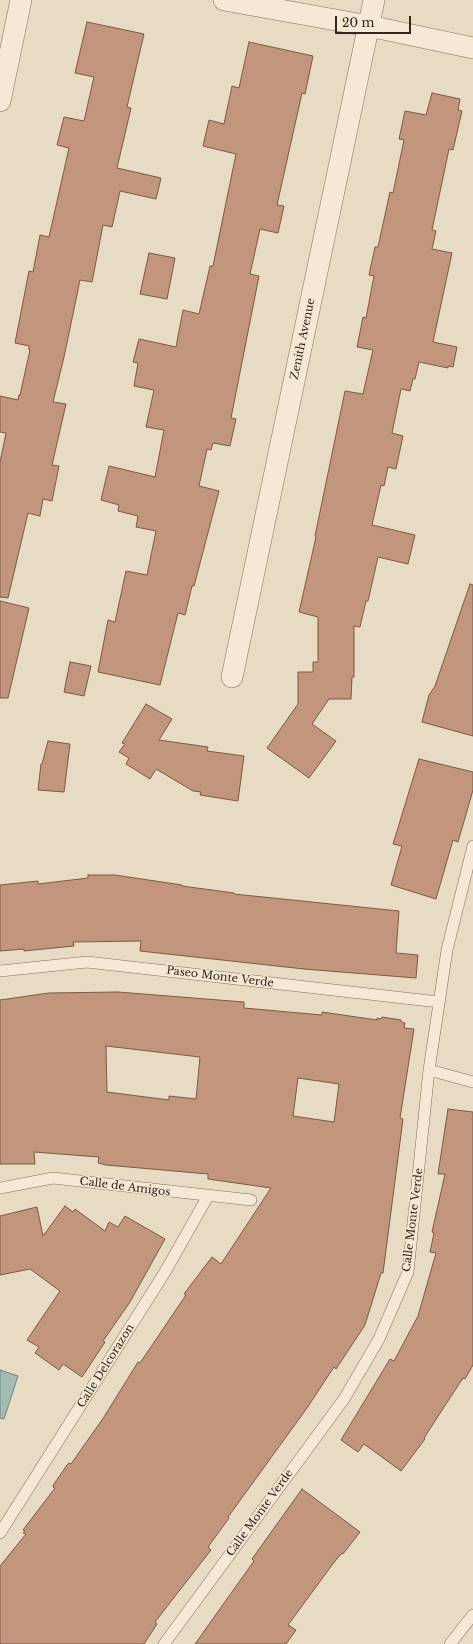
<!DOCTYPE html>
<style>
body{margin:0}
#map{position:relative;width:473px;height:1644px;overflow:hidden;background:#e8dbc3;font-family:"Libre Baskerville",serif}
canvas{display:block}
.scale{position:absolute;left:335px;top:16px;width:76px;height:18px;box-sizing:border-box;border:2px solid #32271e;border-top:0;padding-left:5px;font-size:12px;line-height:14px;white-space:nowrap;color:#32271e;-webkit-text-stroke:3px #f0e6d1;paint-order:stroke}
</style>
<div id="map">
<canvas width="473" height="1644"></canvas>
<div class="scale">20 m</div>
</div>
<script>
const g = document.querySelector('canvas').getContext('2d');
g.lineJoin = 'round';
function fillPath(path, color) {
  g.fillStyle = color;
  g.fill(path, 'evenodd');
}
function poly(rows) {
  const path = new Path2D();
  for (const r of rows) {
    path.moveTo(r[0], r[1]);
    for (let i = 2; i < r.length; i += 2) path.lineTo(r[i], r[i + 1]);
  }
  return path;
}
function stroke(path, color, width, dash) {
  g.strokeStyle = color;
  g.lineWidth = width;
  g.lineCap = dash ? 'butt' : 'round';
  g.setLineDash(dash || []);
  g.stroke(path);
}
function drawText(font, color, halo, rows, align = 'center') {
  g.font = font + ' "Libre Baskerville",serif';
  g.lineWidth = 3;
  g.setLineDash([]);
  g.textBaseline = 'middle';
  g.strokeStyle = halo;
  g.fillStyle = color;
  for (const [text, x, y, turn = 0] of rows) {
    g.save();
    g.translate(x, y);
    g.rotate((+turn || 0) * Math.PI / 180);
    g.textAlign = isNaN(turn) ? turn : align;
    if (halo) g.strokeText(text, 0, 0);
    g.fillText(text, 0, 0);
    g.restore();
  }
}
const water = poly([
 [0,1370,18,1376,4,1419,0,1418,0,1370]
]);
fillPath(water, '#a4bbb3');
stroke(water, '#6d8880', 1);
const building = poly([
 [87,22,144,34,127,107,131,108,117,168,161,178,156,199,120,191,112,227,103,225,92,282,80,280,64,357,53,402,66,404,52,465,59,466,52,501,43,499,40,516,28,513,8,598,0,597,0,462,6,433,0,432,0,396,18,400,19,395,20,395,30,350,29,350,29,346,15,343,29,271,33,272,40,235,49,237,69,148,57,145,64,117,84,121,94,77,75,73,87,22],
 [249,42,313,56,305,94,302,93,277,205,284,206,278,233,260,229,250,274,259,276,231,418,236,419,230,446,213,443,211,450,207,449,199,486,219,491,194,586,192,586,185,615,178,613,160,685,98,672,108,620,115,622,126,571,147,575,156,531,136,527,138,516,118,511,119,505,101,500,109,466,155,477,164,430,146,427,154,390,134,386,138,363,133,362,139,339,176,347,183,310,199,314,210,266,213,266,236,154,203,146,209,120,224,124,232,86,239,88,249,42],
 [432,93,460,99,458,110,462,111,453,150,449,149,432,230,436,231,432,249,452,253,433,342,457,347,453,367,448,366,448,368,419,362,415,379,413,379,410,391,401,389,392,433,403,436,396,469,388,467,384,486,381,485,372,525,415,535,408,564,378,557,368,601,366,601,360,627,354,626,354,677,352,677,351,699,329,699,312,724,336,741,309,778,267,748,298,704,298,672,313,672,313,662,318,662,318,617,299,612,316,537,315,536,345,391,363,394,373,350,357,347,363,317,366,318,374,276,369,275,375,247,378,247,390,192,393,193,404,140,399,139,405,111,426,115,432,93],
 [149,253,175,258,167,299,140,294,149,253],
 [470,584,473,585,473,736,422,722,429,695,435,686,470,584],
 [0,601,29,608,8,698,0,698,0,601],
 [70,662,91,666,84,696,64,692,70,662],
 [146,704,172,719,159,740,208,747,207,751,244,756,238,801,200,795,201,792,193,791,156,769,150,779,126,764,129,758,119,752,125,744,122,743,146,704],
 [48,741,70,744,64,792,38,790,41,764,42,764,48,741],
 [419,759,473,772,473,790,458,842,453,840,436,899,391,885,402,846,393,844,419,759],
 [88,875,115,875,182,885,182,886,234,893,234,894,399,911,396,953,418,955,416,978,304,969,140,951,141,941,73,942,74,946,24,951,24,949,0,951,0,885,38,881,38,884,88,878,88,875],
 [118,992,244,1002,244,1008,322,1015,322,1012,377,1020,377,1018,381,1019,382,1017,401,1020,401,1022,405,1023,404,1028,414,1029,400,1118,403,1119,383,1273,381,1273,365,1325,336,1369,334,1367,307,1408,228,1517,229,1518,208,1547,211,1550,155,1622,157,1624,144,1644,0,1644,0,1566,26,1534,23,1533,25,1531,23,1530,55,1488,53,1487,54,1484,67,1465,69,1463,71,1464,104,1417,138,1362,140,1363,186,1295,184,1294,212,1257,221,1264,271,1188,208,1179,208,1174,106,1165,98,1163,99,1157,34,1152,35,1164,0,1164,0,1000,49,993,118,992],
 [106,1046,200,1057,196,1099,169,1096,169,1100,107,1092,106,1046],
 [298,1078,339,1084,334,1122,293,1116,298,1078],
 [448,1109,473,1112,473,1365,465,1379,463,1378,444,1407,424,1438,425,1439,401,1471,364,1444,358,1452,341,1440,390,1359,394,1361,418,1316,436,1253,430,1252,434,1233,432,1232,445,1174,438,1174,448,1109],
 [65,1206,73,1212,75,1209,105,1231,109,1222,118,1227,125,1216,165,1239,130,1302,103,1341,105,1342,82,1377,63,1364,59,1370,35,1353,39,1347,27,1340,60,1291,30,1269,0,1275,0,1216,37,1207,43,1236,65,1206],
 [302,1489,360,1532,343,1554,342,1553,335,1561,288,1625,296,1630,286,1644,195,1644,254,1561,252,1559,302,1489]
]);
fillPath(building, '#c2967d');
stroke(building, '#7c5844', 1);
const lane = poly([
 [0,971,87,962,439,1002],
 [429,1070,473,1082],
 [0,1188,53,1178,251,1200],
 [0,1533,165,1272,208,1196],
 [164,1644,344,1399,379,1339,408,1272,429,1070,447,950,473,846],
 [450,1644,473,1615]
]);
const street = poly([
 [224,0,369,26,473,48],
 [0,101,21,0],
 [232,677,374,0]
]);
stroke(lane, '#806d5c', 12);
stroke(street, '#806d5c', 22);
stroke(lane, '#f4e9d5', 11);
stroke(street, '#f4e9d5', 21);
drawText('11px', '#32271e', '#f0e6d1', [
 ["Zenith Avenue",303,339,-78],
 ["Paseo Monte Verde",220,977,7],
 ["Calle de Amigos",125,1187,7],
 ["Calle Monte Verde",413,1220,-83],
 ["Calle Delcorazon",106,1366,-58],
 ["Calle Monte Verde",260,1513,-54]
]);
</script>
